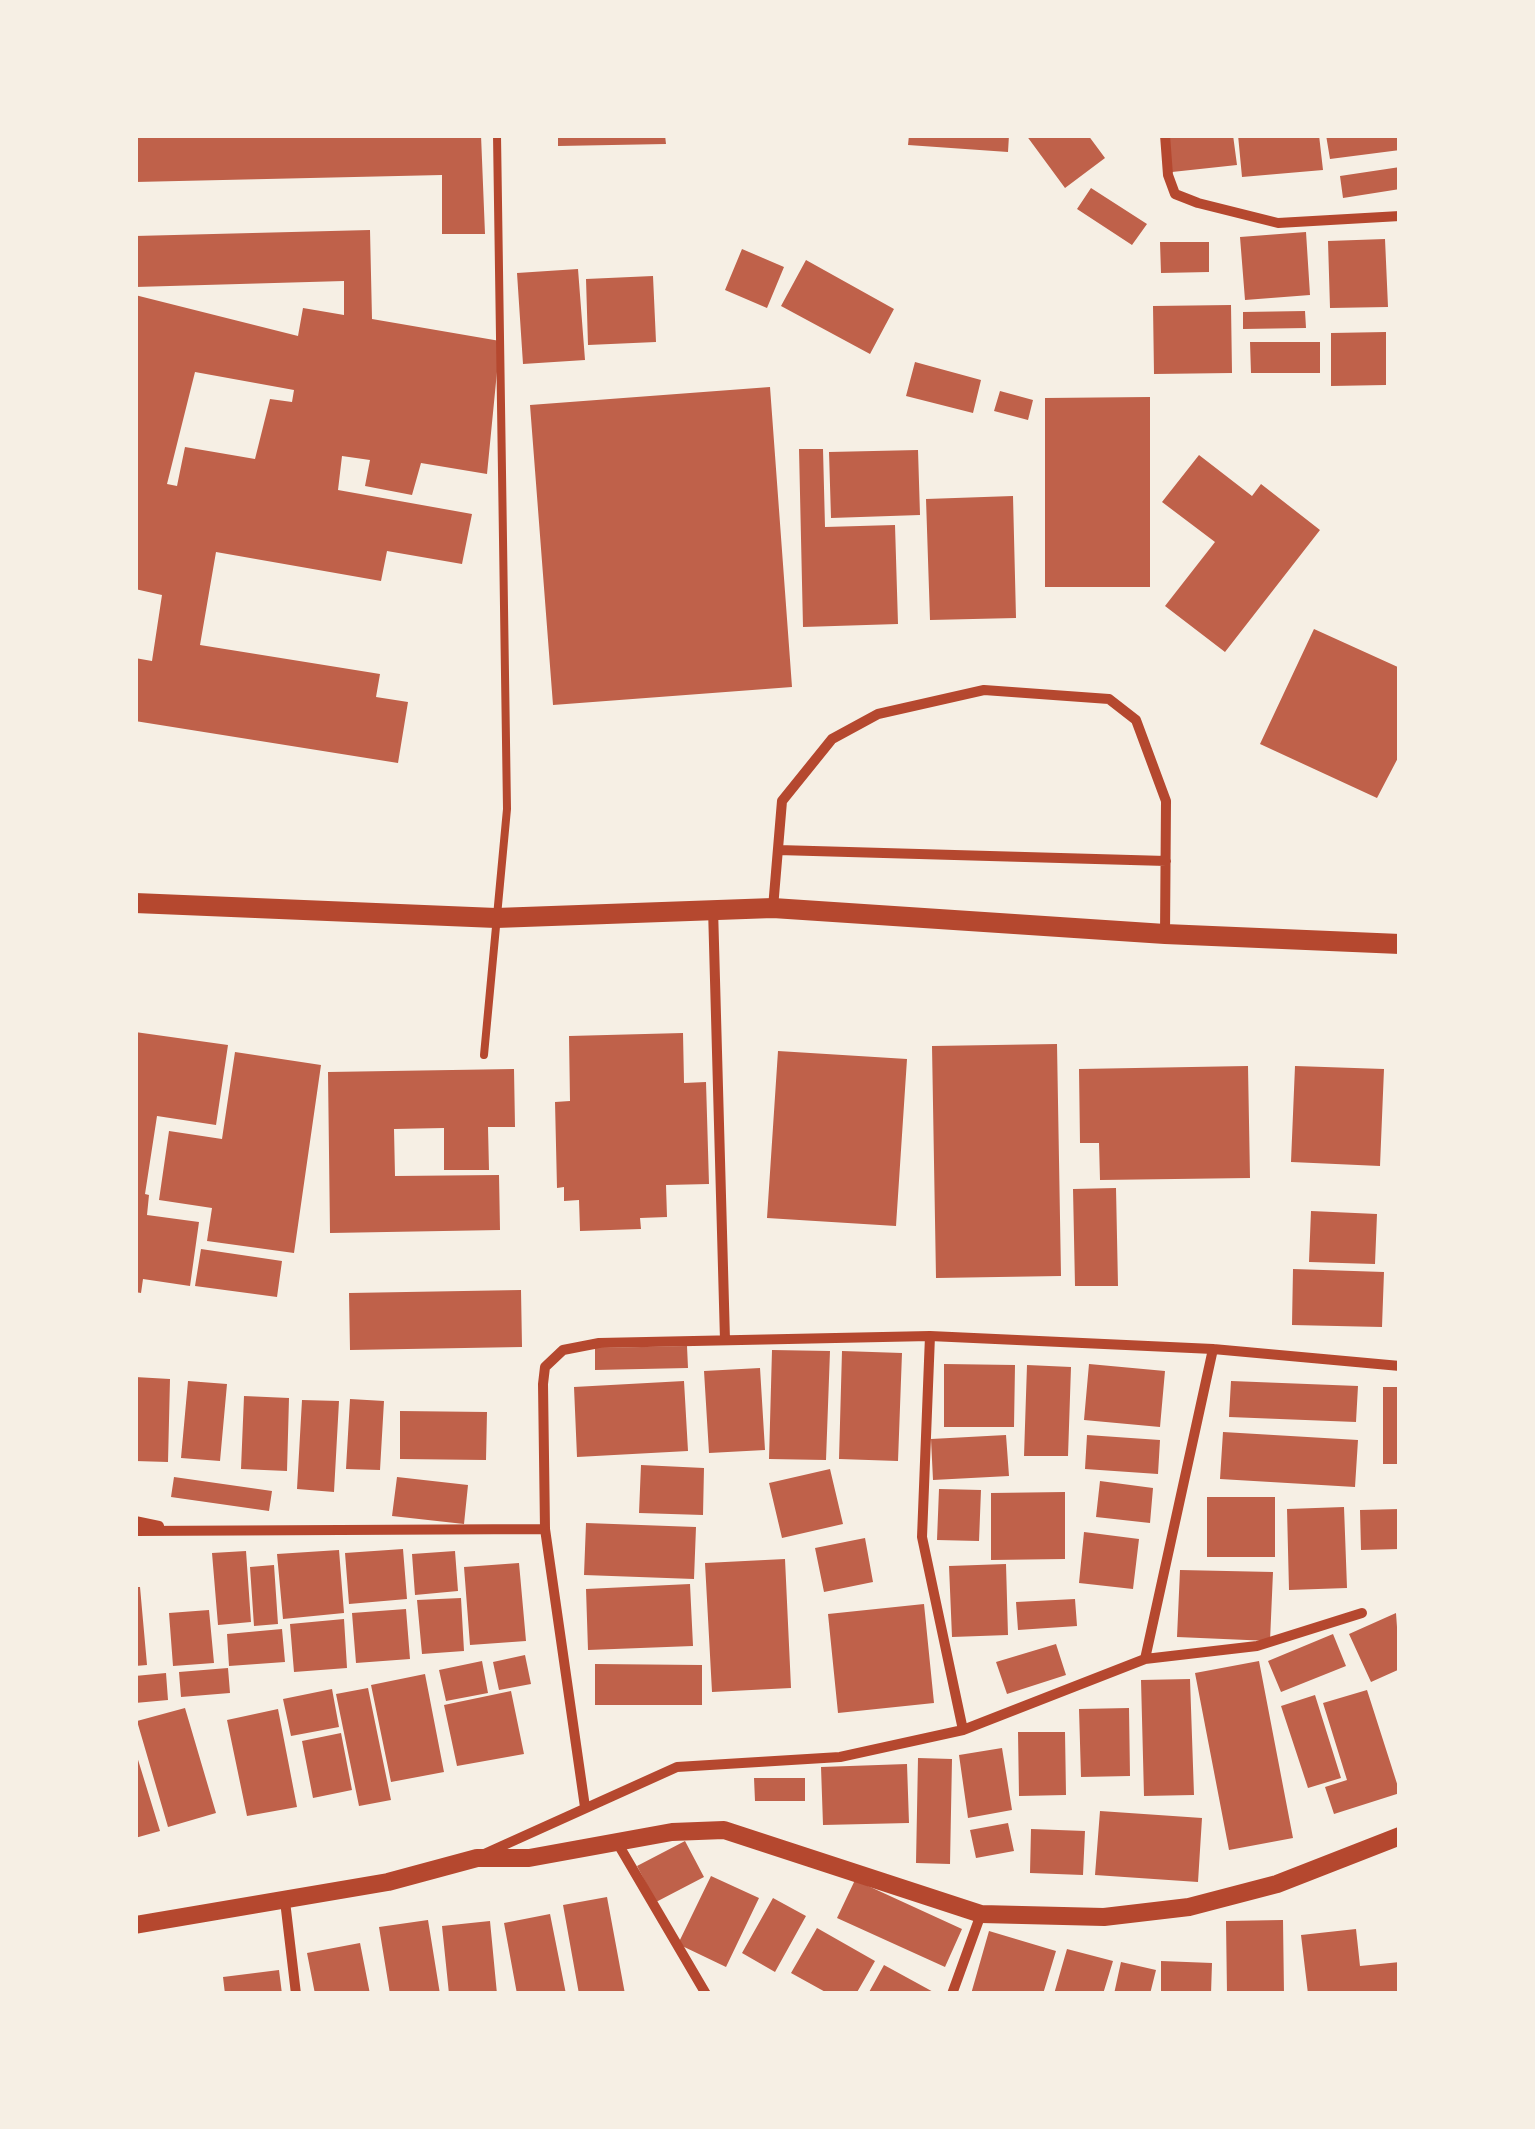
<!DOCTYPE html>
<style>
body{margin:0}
#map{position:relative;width:1535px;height:2129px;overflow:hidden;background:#f6efe4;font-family:"Work Sans",sans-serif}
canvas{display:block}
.frame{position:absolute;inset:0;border:138px solid #f6efe4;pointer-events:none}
</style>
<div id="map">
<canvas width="1535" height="2129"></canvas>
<div class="frame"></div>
</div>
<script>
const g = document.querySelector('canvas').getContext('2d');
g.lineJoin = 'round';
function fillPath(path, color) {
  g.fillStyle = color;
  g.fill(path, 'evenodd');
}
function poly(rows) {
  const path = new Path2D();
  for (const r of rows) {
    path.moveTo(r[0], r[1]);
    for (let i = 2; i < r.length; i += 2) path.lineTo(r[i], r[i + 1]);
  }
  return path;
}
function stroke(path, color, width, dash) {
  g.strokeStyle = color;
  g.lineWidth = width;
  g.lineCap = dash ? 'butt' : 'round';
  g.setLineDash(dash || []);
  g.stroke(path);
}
fillPath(poly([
 [135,135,481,135,485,234,442,234,442,175,135,182],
 [558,135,665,135,666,144,558,146],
 [909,135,1009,135,1008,152,908,145],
 [1026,135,1088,135,1105,158,1065,188],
 [1233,135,1237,165,1172,172,1168,137],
 [1238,135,1319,135,1323,170,1242,177],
 [1326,135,1398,135,1400,150,1330,159],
 [1400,167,1400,189,1343,198,1340,176],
 [1091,188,1147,224,1132,245,1077,209],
 [370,230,372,319,500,341,487,474,421,463,412,495,365,486,370,460,342,456,338,490,472,514,462,564,387,551,381,581,216,552,200,645,380,674,376,697,408,702,398,763,135,721,135,658,152,661,162,595,135,589,135,295,298,336,303,308,344,315,344,281,135,287,135,236],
 [195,372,294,390,292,402,270,399,255,459,185,447,177,486,167,484],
 [1306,232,1310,295,1245,300,1240,237],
 [1385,239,1388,307,1330,308,1328,241],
 [1160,242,1209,242,1209,272,1161,273],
 [742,249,784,267,767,308,725,290],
 [806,260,894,309,870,354,781,306],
 [578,269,585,360,523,364,517,273],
 [653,276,656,342,588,345,586,279],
 [1231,305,1232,373,1154,374,1153,306],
 [1305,311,1306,328,1243,329,1243,312],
 [1386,332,1386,385,1331,386,1331,333],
 [1250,342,1320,342,1320,373,1251,373],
 [915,362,981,380,973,413,906,396],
 [770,387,792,687,553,705,530,405],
 [1000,391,1033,400,1028,420,994,411],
 [1150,397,1150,587,1045,587,1045,398],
 [799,449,823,449,825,527,895,525,898,624,803,627],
 [918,450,920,515,831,518,829,452],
 [1199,455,1252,496,1261,484,1320,530,1225,652,1165,606,1215,542,1162,502],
 [1013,496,1016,618,930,620,926,499],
 [1314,629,1400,668,1400,754,1377,798,1260,744],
 [135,1032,228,1045,216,1125,157,1116,145,1194,149,1195,147,1215,199,1222,190,1286,143,1279,141,1293,135,1292],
 [683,1033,684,1083,706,1082,709,1184,666,1185,667,1217,640,1218,641,1229,580,1231,579,1200,564,1201,564,1187,557,1188,555,1102,570,1101,569,1036],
 [1057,1044,1061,1276,936,1278,932,1046],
 [778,1051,907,1059,896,1226,767,1218],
 [235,1052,321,1065,294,1253,207,1241,212,1208,159,1200,169,1131,222,1139],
 [1248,1066,1250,1178,1100,1180,1099,1143,1080,1143,1079,1069],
 [1295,1066,1384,1069,1380,1166,1291,1162],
 [514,1069,515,1127,488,1127,489,1170,444,1170,444,1128,394,1129,395,1176,499,1175,500,1230,330,1233,328,1072],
 [1116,1188,1118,1286,1075,1286,1073,1189],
 [1311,1211,1377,1214,1375,1264,1309,1262],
 [201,1249,282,1261,277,1297,195,1286],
 [1293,1269,1384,1272,1382,1327,1292,1325],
 [521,1290,522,1347,350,1350,349,1293],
 [687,1346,688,1368,595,1370,595,1348],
 [772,1350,830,1351,826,1460,769,1459],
 [842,1351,902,1353,898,1461,839,1459],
 [944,1364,1015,1365,1014,1427,944,1427],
 [1089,1364,1165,1371,1160,1427,1084,1420],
 [1027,1365,1071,1367,1068,1456,1024,1456],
 [760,1368,765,1450,709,1453,704,1371],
 [135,1377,170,1379,168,1462,135,1461],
 [188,1381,227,1384,220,1461,181,1458],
 [684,1381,688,1451,577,1457,574,1387],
 [1231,1381,1358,1386,1356,1422,1229,1417],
 [1383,1387,1400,1387,1400,1464,1383,1464],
 [244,1396,289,1398,287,1471,241,1469],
 [350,1399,384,1401,380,1470,346,1469],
 [302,1400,339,1401,334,1492,297,1489],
 [400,1411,487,1412,486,1460,400,1459],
 [1223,1432,1358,1440,1355,1487,1220,1479],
 [1006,1435,1009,1476,933,1480,931,1439],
 [1087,1435,1160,1440,1158,1474,1085,1469],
 [641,1465,704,1468,703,1515,639,1513],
 [830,1469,843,1524,782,1538,769,1483],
 [174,1477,272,1491,269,1511,171,1497],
 [397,1477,468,1485,464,1524,392,1516],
 [1100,1481,1153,1488,1150,1523,1096,1517],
 [939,1489,981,1490,979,1541,937,1540],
 [1065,1492,1065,1559,991,1560,991,1493],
 [1207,1497,1275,1497,1275,1557,1207,1557],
 [1344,1507,1347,1588,1289,1590,1287,1509],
 [1400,1509,1400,1549,1361,1550,1360,1510],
 [586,1523,696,1527,694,1579,584,1575],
 [1084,1532,1139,1539,1133,1589,1079,1583],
 [865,1538,873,1582,824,1592,815,1548],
 [403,1549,407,1599,349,1604,345,1553],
 [339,1550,344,1613,283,1619,277,1554],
 [246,1551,251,1622,218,1625,212,1553],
 [455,1551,458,1591,415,1595,412,1554],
 [785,1559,791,1688,712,1692,705,1563],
 [519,1563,526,1641,470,1645,464,1567],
 [1006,1564,1008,1635,952,1637,949,1566],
 [274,1565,278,1624,254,1626,250,1567],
 [1180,1570,1273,1572,1270,1641,1177,1637],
 [690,1584,693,1646,588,1650,586,1589],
 [135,1587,140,1587,147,1665,135,1666],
 [461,1598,464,1651,422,1654,417,1600],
 [1075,1599,1077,1626,1018,1630,1016,1602],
 [924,1604,934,1703,838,1713,828,1614],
 [406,1609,410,1659,356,1663,352,1613],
 [209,1610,214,1663,173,1666,169,1613],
 [1396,1613,1400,1669,1371,1682,1349,1634],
 [344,1619,347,1668,294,1672,290,1624],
 [282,1629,285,1662,229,1666,227,1634],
 [1333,1634,1346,1666,1281,1692,1268,1661],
 [1056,1644,1066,1675,1007,1694,996,1662],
 [525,1655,531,1684,499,1690,493,1662],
 [482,1661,488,1693,446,1701,439,1670],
 [1259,1661,1293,1838,1229,1850,1195,1673],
 [595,1664,702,1665,702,1705,595,1705],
 [228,1668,230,1693,181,1697,179,1672],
 [166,1673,168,1700,135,1703,135,1676],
 [425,1674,444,1772,391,1782,371,1685],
 [1190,1679,1194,1795,1144,1796,1141,1680],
 [368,1688,391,1800,359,1806,336,1694],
 [332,1689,339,1727,291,1736,283,1699],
 [1367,1690,1400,1793,1334,1814,1325,1787,1347,1780,1323,1703],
 [511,1691,524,1754,457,1766,444,1705],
 [1315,1695,1341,1778,1308,1788,1281,1706],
 [185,1708,216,1813,168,1827,137,1721],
 [1129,1708,1130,1776,1081,1777,1079,1709],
 [278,1709,297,1807,247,1816,227,1720],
 [1018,1732,1065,1732,1066,1795,1019,1796],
 [341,1733,352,1790,313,1798,302,1741],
 [1002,1748,1012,1810,968,1818,959,1755],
 [135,1750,160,1831,135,1838],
 [918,1758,952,1759,950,1864,916,1863],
 [907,1764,909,1823,823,1825,821,1767],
 [754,1778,805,1778,805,1801,755,1801],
 [1100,1811,1202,1818,1198,1882,1095,1875],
 [1008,1823,1014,1851,976,1858,970,1830],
 [1031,1829,1085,1831,1083,1875,1030,1873],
 [685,1841,704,1877,656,1902,637,1866],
 [711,1876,759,1898,726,1967,678,1944],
 [855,1880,962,1929,945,1967,837,1918],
 [607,1897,625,1994,579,1994,563,1905],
 [773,1898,806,1916,775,1972,742,1953],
 [550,1914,566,1994,517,1994,504,1923],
 [428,1920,440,1994,390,1994,379,1927],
 [1283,1920,1284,1994,1227,1994,1226,1921],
 [490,1921,497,1994,449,1994,442,1926],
 [817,1928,875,1961,856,1994,829,1994,791,1973],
 [1356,1929,1360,1966,1400,1962,1400,1994,1308,1994,1301,1935],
 [989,1931,1056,1951,1043,1994,971,1994],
 [360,1943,370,1994,315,1994,307,1953],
 [1067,1949,1113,1961,1103,1994,1054,1994],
 [1161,1961,1212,1963,1211,1994,1161,1994],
 [1121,1962,1156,1970,1150,1994,1114,1994],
 [884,1965,937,1994,868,1994],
 [279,1970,282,1994,225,1994,223,1977]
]), '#bf614a');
stroke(poly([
 [484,1055,507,809,497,135]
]), '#b5482f', 8);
stroke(poly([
 [1165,135,1168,175,1175,194,1198,203,1278,223,1400,216],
 [778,850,1166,861],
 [713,908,725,1340],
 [773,908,782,801,832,739,878,714,984,690,1109,699,1136,720,1166,801,1165,934],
 [930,1336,922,1537,963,1730],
 [135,1521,159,1526],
 [135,1531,545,1529],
 [1145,1659,1213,1349],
 [585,1807,545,1529,543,1384,545,1367,563,1350,599,1343,930,1336,1213,1349,1400,1366],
 [618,1844,706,1994],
 [482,1855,677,1767,840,1757,963,1730,1145,1659,1257,1646,1362,1613],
 [285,1901,296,1994],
 [952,1994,981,1914]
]), '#b5482f', 10);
stroke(poly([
 [135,1925,388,1882,477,1858,529,1858,672,1832,724,1830,981,1914,1104,1917,1189,1907,1277,1884,1400,1836]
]), '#b5482f', 18);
stroke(poly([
 [135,903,496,918,773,908,1165,934,1400,944]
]), '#b5482f', 20);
</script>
